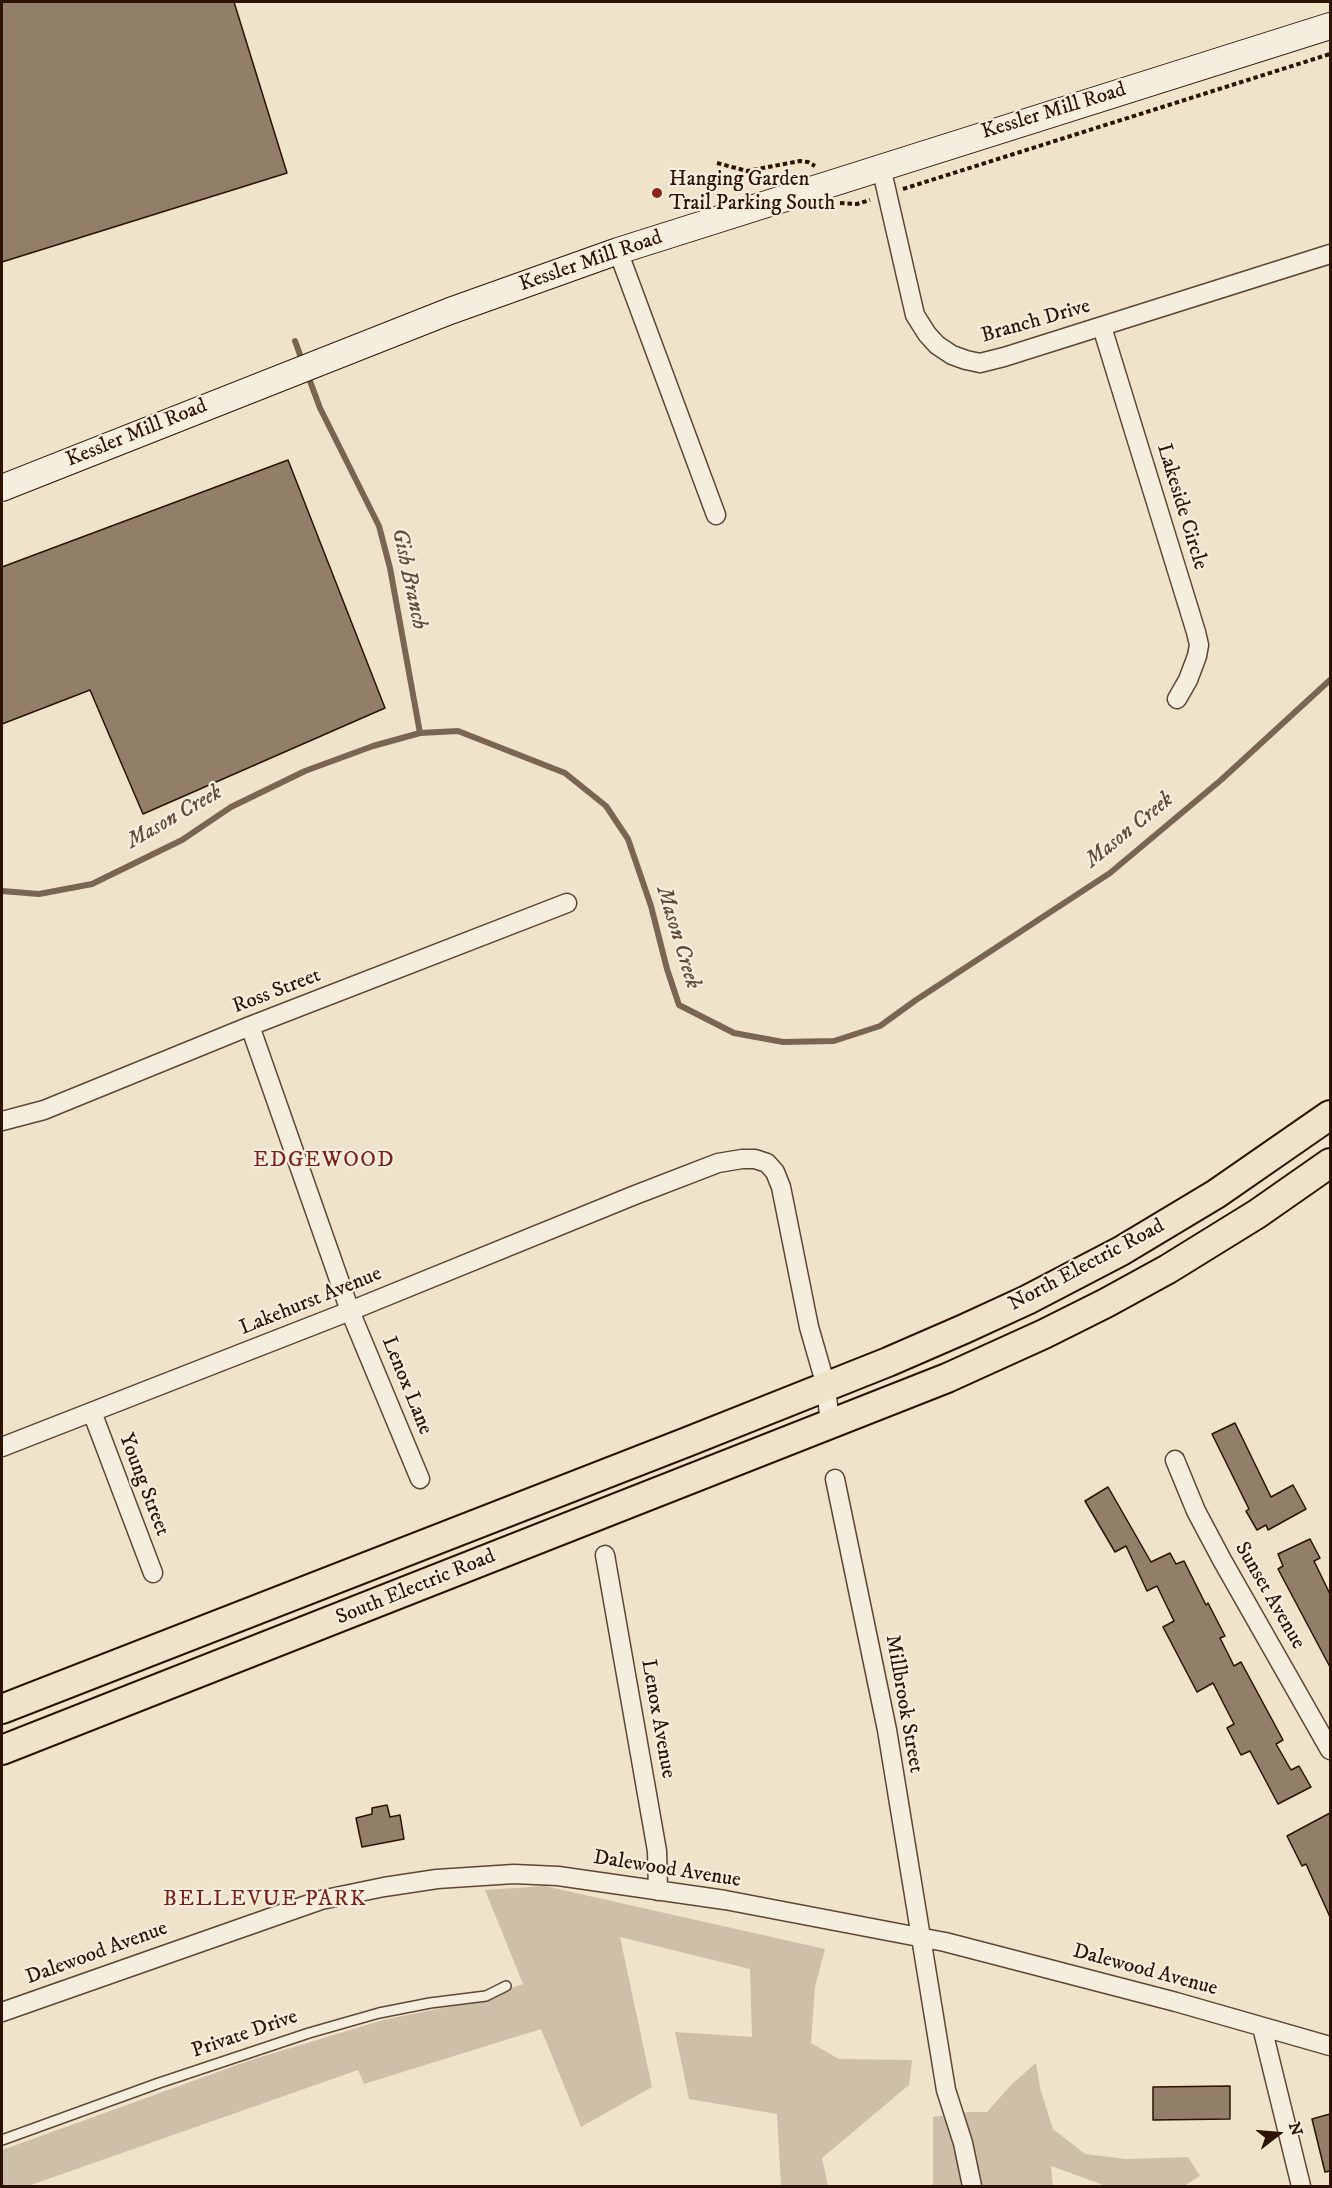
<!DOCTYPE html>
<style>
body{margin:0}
#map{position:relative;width:1332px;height:2188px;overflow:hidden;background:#efe4ca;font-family:"IM FELL DW Pica",serif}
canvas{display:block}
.frame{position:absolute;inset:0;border:3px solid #2c1202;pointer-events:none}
.north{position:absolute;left:1248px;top:2104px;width:60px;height:60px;-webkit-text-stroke:4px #f5eddd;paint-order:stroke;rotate:74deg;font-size:16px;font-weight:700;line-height:24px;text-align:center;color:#2c1202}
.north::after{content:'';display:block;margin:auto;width:21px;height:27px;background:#2c1202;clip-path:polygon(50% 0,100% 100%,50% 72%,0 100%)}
</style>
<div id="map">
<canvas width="1332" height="2188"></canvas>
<div class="frame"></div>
<div class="north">N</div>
</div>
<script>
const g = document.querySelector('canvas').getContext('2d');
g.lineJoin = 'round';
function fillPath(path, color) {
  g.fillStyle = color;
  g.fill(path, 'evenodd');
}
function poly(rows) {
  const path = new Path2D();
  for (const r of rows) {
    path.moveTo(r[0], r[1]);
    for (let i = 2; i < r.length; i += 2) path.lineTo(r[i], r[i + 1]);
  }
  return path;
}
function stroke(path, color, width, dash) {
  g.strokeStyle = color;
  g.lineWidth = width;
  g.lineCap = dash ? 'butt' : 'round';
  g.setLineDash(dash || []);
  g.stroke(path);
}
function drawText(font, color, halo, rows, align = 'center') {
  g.font = font + ' "IM FELL DW Pica",serif';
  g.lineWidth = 4.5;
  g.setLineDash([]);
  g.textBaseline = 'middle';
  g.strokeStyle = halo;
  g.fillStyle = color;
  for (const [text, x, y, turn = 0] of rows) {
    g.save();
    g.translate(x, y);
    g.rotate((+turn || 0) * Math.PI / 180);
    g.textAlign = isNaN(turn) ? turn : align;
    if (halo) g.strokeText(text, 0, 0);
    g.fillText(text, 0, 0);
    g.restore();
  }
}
fillPath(poly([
 [545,1886,825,1949,815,1987,811,2043,839,2059,912,2060,909,2085,822,2158,828,2186,781,2186,777,2114,689,2099,675,2032,752,2037,750,1969,620,1937,652,2087,581,2127,541,2029,364,2084,358,2070,28,2186,2,2186,2,2150,251,2060,383,2020,462,2004,523,1984,485,1890],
 [1036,2063,1040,2088,1053,2129,1085,2154,1126,2159,1188,2157,1200,2176,1184,2186,1106,2186,1051,2166,1053,2186,931,2186,933,2183,933,2117,968,2112,987,2112,1012,2084]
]), '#cec0a8');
stroke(poly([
 [295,341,303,363],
 [307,373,320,408,379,526,390,568,420,733],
 [2,891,39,894,92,884,182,840,231,807,305,771,373,746,420,733,458,731,565,773,606,806,628,839,651,906,667,969,679,1005,734,1033,783,1042,834,1041,880,1026,916,1000,1110,873,1221,780,1330,680]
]), '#796551', 6);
const building = poly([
 [2,2,234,2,287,173,2,262,2,2],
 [288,460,385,708,143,814,90,690,2,724,2,567,288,460],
 [1235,1423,1271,1497,1293,1485,1306,1509,1268,1530,1266,1525,1257,1530,1246,1511,1249,1509,1212,1434,1235,1423],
 [1108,1487,1151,1562,1170,1553,1176,1564,1184,1561,1206,1605,1208,1603,1225,1636,1220,1638,1234,1666,1241,1662,1283,1740,1276,1744,1291,1770,1299,1766,1311,1787,1278,1804,1250,1751,1241,1755,1227,1728,1234,1724,1213,1683,1197,1692,1163,1627,1174,1621,1157,1586,1147,1591,1126,1546,1115,1552,1085,1501,1108,1487],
 [1310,1539,1320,1558,1314,1561,1330,1594,1330,1667,1278,1569,1283,1566,1278,1554,1310,1539],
 [387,1805,390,1817,400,1815,404,1839,362,1847,356,1818,372,1814,372,1808,387,1805],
 [1330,1813,1330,1917,1306,1864,1302,1866,1287,1836,1330,1813],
 [1230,2086,1230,2119,1153,2120,1153,2087,1230,2086],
 [1330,2114,1330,2171,1325,2172,1312,2119,1330,2114]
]);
fillPath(building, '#917f6a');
stroke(building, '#2c1202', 1.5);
const lane = poly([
 [2,2140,159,2083,309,2033,379,2013,430,2003,486,1996,506,1986]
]);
const street = poly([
 [881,167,915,315,927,334,937,345,952,355,966,360,980,363,1004,357,1330,254],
 [618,251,716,515],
 [1102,327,1196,632,1199,645,1197,656,1188,680,1177,699],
 [250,1026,350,1311,420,1479],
 [2,1121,44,1110,250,1026,567,903],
 [92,1412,153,1573],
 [2,1447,350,1311,635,1195,718,1163,742,1159,755,1159,767,1163,775,1172,781,1187,809,1327,826,1386,830,1425],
 [1175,1460,1196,1511,1222,1560,1330,1750],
 [835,1479,887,1730,946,2090,963,2143,972,2186],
 [605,1555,657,1851,658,1891],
 [2,2012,321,1900,384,1887,437,1879,514,1874,558,1876,725,1900,945,1942,1176,2002,1330,2046],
 [1262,2027,1301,2186]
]);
const secondary = poly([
 [2,488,450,311,618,251,1330,26]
]);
const primary = poly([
 [2,1709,687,1442,888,1362,964,1329,1027,1300,1121,1251,1216,1194,1330,1115],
 [2,1750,947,1378,1044,1334,1106,1303,1168,1269,1257,1214,1330,1163]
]);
stroke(lane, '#5d4634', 12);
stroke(street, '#5d4634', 21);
stroke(secondary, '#2c1202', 28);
stroke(primary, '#2c1202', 32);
stroke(poly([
 [717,163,747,171,800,161,808,162,815,166],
 [903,189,1330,54],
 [840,203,857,204,870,200]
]), '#2c1202', 4, [4.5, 3]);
stroke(lane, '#f5eddd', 9);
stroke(street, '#f5eddd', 18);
stroke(secondary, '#f5eddd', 26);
stroke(primary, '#efe4ca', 28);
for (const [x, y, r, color] of [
 [657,193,6,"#8f2418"]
]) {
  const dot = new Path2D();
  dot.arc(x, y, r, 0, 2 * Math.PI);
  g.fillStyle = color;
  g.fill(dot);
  stroke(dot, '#f5eddd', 2);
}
drawText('21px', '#2c1202', '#f5eddd', [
 ["Kessler Mill Road",1054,112,-17],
 ["Kessler Mill Road",591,262,-19],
 ["Branch Drive",1036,322,-16],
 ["Kessler Mill Road",137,434,-22],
 ["Lakeside Circle",1181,507,73],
 ["Ross Street",277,992,-21],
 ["North Electric Road",1087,1266,-28],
 ["Lakehurst Avenue",311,1302,-22],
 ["Lenox Lane",406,1386,68],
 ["Young Street",143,1485,69],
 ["South Electric Road",416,1588,-22],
 ["Sunset Avenue",1269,1596,60],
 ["Millbrook Street",903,1704,80],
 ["Lenox Avenue",657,1719,80],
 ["Dalewood Avenue",667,1870,9],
 ["Dalewood Avenue",97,1954,-20],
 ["Dalewood Avenue",1145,1971,15],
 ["Private Drive",245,2035,-19]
]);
drawText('21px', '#2c1202', '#f5eddd', [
 ["Hanging Garden",669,181],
 ["Trail Parking South",669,205]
], 'left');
drawText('italic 22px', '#604a37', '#f5eddd', [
 ["Gish Branch",408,579,78],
 ["Mason Creek",175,818,-30],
 ["Mason Creek",1130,831,-39],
 ["Mason Creek",677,938,73]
]);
g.letterSpacing = '1.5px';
drawText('22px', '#7a1f14', '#f5eddd', [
 ["EDGEWOOD",324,1161],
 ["BELLEVUE PARK",265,1900]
]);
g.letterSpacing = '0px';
</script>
